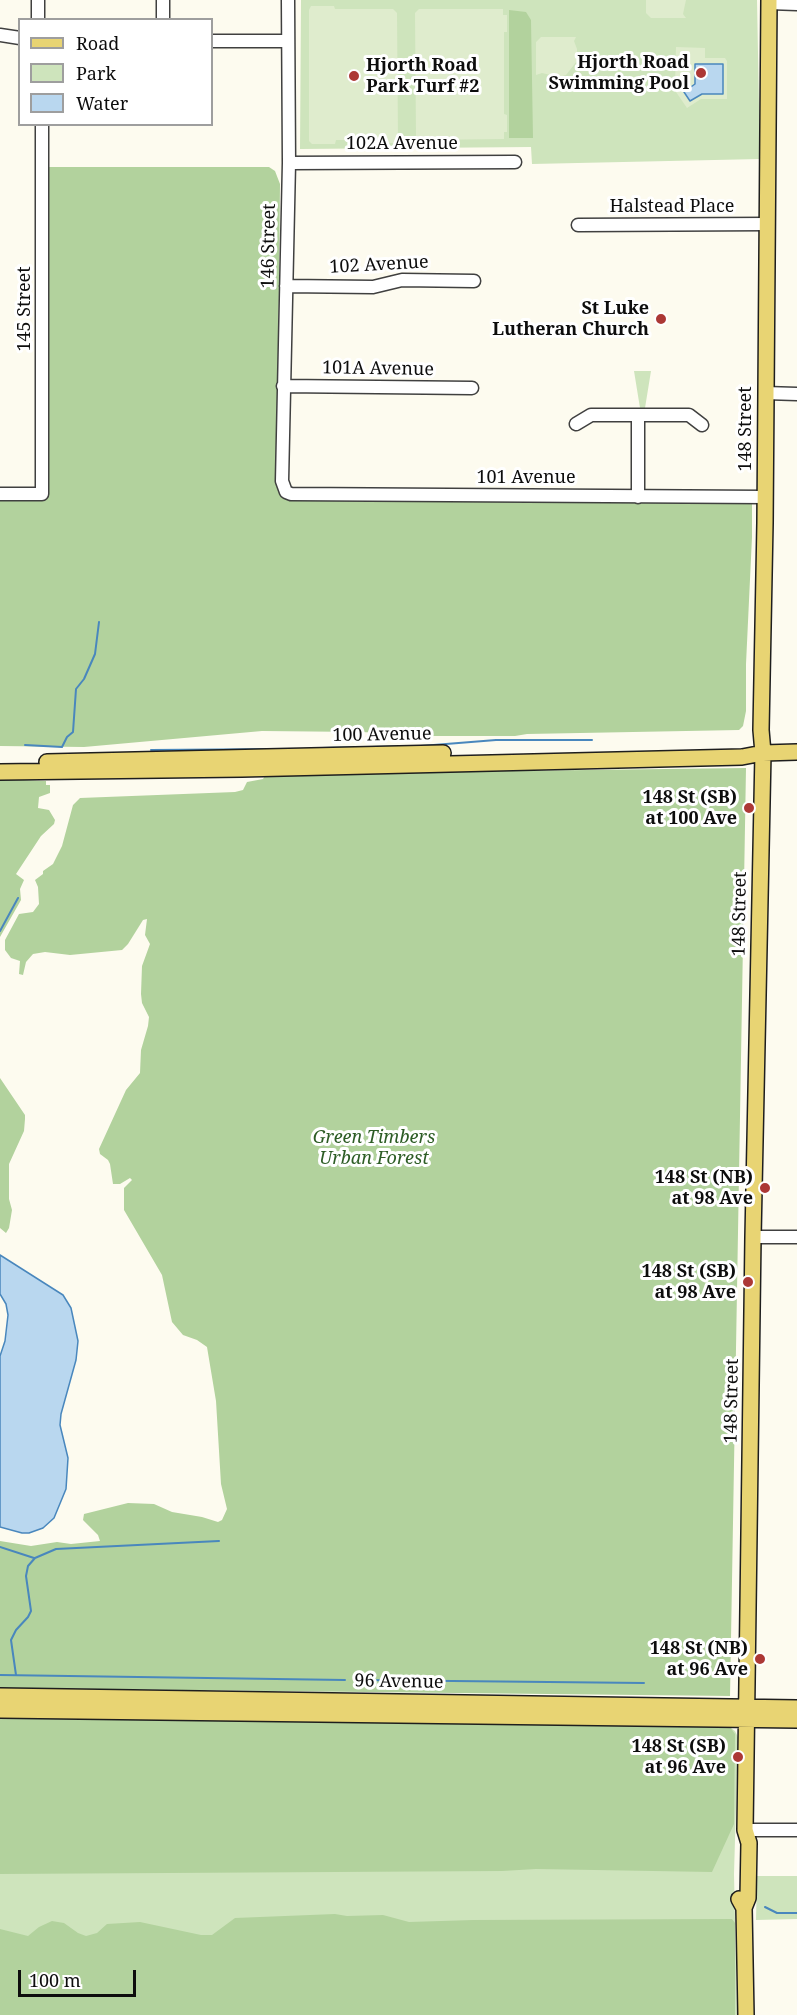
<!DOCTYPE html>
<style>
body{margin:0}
#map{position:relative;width:797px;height:2015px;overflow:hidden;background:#fdfbef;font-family:"Noto Serif",serif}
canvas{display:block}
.legend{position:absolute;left:18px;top:18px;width:195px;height:108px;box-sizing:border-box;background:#fff;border:2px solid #9e9e9e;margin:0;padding:8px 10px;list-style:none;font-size:18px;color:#0d0d0d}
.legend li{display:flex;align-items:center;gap:12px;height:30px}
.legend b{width:30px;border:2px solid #9e9e9e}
.scale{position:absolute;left:18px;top:1970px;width:118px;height:27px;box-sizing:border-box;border:3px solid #0d0d0d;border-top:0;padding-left:8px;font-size:18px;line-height:21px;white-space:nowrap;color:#0d0d0d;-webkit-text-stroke:4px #fff;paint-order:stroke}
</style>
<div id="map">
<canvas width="797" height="2015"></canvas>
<ul class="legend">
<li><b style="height:8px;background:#e8d473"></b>Road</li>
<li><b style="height:16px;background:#cee4bc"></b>Park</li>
<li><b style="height:16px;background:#b9d7ef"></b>Water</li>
</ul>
<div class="scale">100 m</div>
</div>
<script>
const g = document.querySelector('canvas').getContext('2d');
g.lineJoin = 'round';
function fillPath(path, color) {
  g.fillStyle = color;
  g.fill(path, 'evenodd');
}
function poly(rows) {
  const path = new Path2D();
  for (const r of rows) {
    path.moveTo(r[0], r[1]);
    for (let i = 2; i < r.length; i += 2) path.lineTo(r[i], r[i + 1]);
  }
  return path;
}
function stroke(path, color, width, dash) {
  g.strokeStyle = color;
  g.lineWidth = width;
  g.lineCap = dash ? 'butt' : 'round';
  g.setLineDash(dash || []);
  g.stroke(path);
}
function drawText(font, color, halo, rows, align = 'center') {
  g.font = font + ' "Noto Serif",serif';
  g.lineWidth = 6;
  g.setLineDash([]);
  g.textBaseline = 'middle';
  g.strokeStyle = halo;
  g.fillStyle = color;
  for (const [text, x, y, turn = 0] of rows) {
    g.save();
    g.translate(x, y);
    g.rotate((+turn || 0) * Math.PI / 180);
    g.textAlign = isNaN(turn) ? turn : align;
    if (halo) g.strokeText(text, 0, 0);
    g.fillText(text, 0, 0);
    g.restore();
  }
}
fillPath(poly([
 [301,0,757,0,760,159,532,164,531,147,300,149],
 [634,371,651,371,645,408,640,408],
 [0,1713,730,1727,735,1731,738,1737,734,1874,737,2015,0,2015],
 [757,1876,797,1876,797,1919,756,1920]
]), '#cee4bc');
fillPath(poly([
 [509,10,526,12,531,20,533,138,509,138],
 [46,167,269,167,275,171,280,184,277,482,281,495,285,497,747,499,752,504,752,537,746,664,746,711,743,726,739,730,527,734,515,736,426,736,362,732,262,731,84,747,0,746,0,500,36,497],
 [746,768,730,1696,0,1688,0,1541,31,1546,57,1542,71,1544,100,1541,98,1535,83,1520,84,1514,128,1503,154,1504,172,1512,202,1517,218,1522,222,1520,227,1509,221,1484,216,1401,207,1347,197,1340,183,1335,172,1322,162,1275,124,1210,124,1188,132,1180,130,1178,120,1184,113,1184,110,1164,108,1160,100,1154,99,1149,126,1090,140,1073,141,1050,148,1026,149,1017,142,1003,141,994,142,966,150,944,145,935,147,919,143,920,128,944,122,950,70,955,45,952,33,954,26,962,23,975,19,974,20,961,11,958,5,950,5,940,19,914,33,912,39,904,38,887,35,880,43,874,43,871,53,864,62,846,73,805,80,798,235,792,243,790,247,782,263,779,266,774],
 [0,779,46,781,46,785,50,785,50,793,39,797,38,808,49,810,55,820,54,824,41,836,16,874,24,880,20,889,21,900,0,937],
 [0,1078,25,1115,25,1119,24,1131,9,1164,9,1199,12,1210,9,1228,6,1233,0,1228],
 [0,1713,730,1727,735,1734,734,1824,712,1872,536,1869,502,1871,0,1874],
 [335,1914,347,1916,383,1915,409,1922,473,1920,732,1919,735,1923,735,2015,0,2015,0,1929,28,1936,39,1927,52,1921,64,1923,78,1933,86,1936,97,1933,107,1924,140,1922,201,1935,212,1935,235,1918]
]), '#b2d29d');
fillPath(poly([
 [646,0,686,0,683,14,686,18,651,18,646,13],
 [311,6,334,6,335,9,393,9,397,13,398,140,395,143,372,143,371,140,336,140,335,144,312,144,309,141,309,10],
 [419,9,503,9,503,15,507,15,507,32,504,32,504,114,507,115,507,132,504,132,504,139,420,140,416,136,415,13],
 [541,37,576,37,574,41,577,49,577,61,566,75,559,77,542,73,536,75,536,42],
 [676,47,705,48,705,58,725,58,727,61,727,99,701,99,687,108,676,92,679,90,675,85]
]), '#dfeccd');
const water = poly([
 [695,64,723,64,723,94,702,94,690,101,684,92,695,84,695,64],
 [0,1255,63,1295,71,1308,78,1341,76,1360,61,1414,60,1425,68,1458,66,1489,54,1518,43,1528,29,1533,22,1533,0,1527,0,1356,5,1341,8,1315,6,1304,0,1294,0,1255]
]);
fillPath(water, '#b9d7ef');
stroke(water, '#4987bd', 1.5);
stroke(poly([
 [25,745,62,747,67,737,73,732,76,689,84,679,95,654,99,622],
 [322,748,421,746,496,740,592,740],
 [151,750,286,749],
 [0,931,18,898],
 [0,1547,34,1558],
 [0,1675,345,1680],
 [16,1675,11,1640,16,1630,28,1617,31,1611,26,1576,28,1566,35,1558,56,1549,219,1541],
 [357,1680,644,1683],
 [765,1907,777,1913,797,1913]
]), '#4987bd', 2);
const minor = poly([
 [38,0,38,20],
 [288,0,289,163,282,481,286,492,291,494,765,497],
 [769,3,797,4],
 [163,20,163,0],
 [0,35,20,38],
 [212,41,288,41],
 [289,163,515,162],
 [578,225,768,224],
 [286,286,373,287,402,280,474,281],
 [283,386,472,388],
 [765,393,797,394],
 [576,424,591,415,689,415,702,425],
 [0,494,42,494,42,124],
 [638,497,638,415],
 [753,1237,797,1237],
 [745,1830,797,1830]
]);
const major = poly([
 [47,762,443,753],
 [0,772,242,769,742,757,763,753,797,752],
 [0,1696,797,1708],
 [0,1710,797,1720],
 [739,1899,744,1908,746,2015],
 [744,1908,748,1898,749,1843,745,1830,753,1237,763,753,761,730,765,523,769,0]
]);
stroke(minor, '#404040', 15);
stroke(major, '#1e1e1e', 18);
stroke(minor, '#fff', 12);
stroke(major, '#e8d473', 15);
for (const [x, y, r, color] of [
 [701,73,6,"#ac3835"],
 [354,76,6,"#ac3835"],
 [661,319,6,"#ac3835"],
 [749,808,6,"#ac3835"],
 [765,1188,6,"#ac3835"],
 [748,1282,6,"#ac3835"],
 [760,1659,6,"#ac3835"],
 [738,1757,6,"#ac3835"]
]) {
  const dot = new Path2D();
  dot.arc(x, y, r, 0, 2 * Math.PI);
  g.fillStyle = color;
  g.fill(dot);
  stroke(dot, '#fff', 2);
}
drawText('bold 18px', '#0d0d0d', '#fff', [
 ["Hjorth Road",689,63],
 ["Swimming Pool",689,84],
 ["Hjorth Road",366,66,"left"],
 ["Park Turf #2",366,87,"left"],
 ["St Luke",649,309],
 ["Lutheran Church",649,330],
 ["148 St (SB)",737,798],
 ["at 100 Ave",737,819],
 ["148 St (NB)",753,1178],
 ["at 98 Ave",753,1199],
 ["148 St (SB)",736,1272],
 ["at 98 Ave",736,1293],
 ["148 St (NB)",748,1649],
 ["at 96 Ave",748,1670],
 ["148 St (SB)",726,1747],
 ["at 96 Ave",726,1768]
], 'right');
drawText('18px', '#0d0d0d', '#fff', [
 ["102A Avenue",402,144],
 ["Halstead Place",672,207],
 ["146 Street",269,246,-89],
 ["102 Avenue",379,265,-3],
 ["145 Street",25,309,-90],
 ["101A Avenue",378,369,1],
 ["148 Street",746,429,-90],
 ["101 Avenue",526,478],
 ["100 Avenue",382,735,-1],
 ["148 Street",740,914,-89],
 ["148 Street",732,1401,-89],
 ["96 Avenue",399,1682,1]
]);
drawText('italic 18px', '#2d5d25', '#fff', [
 ["Green Timbers",374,1138],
 ["Urban Forest",374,1159]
]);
</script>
